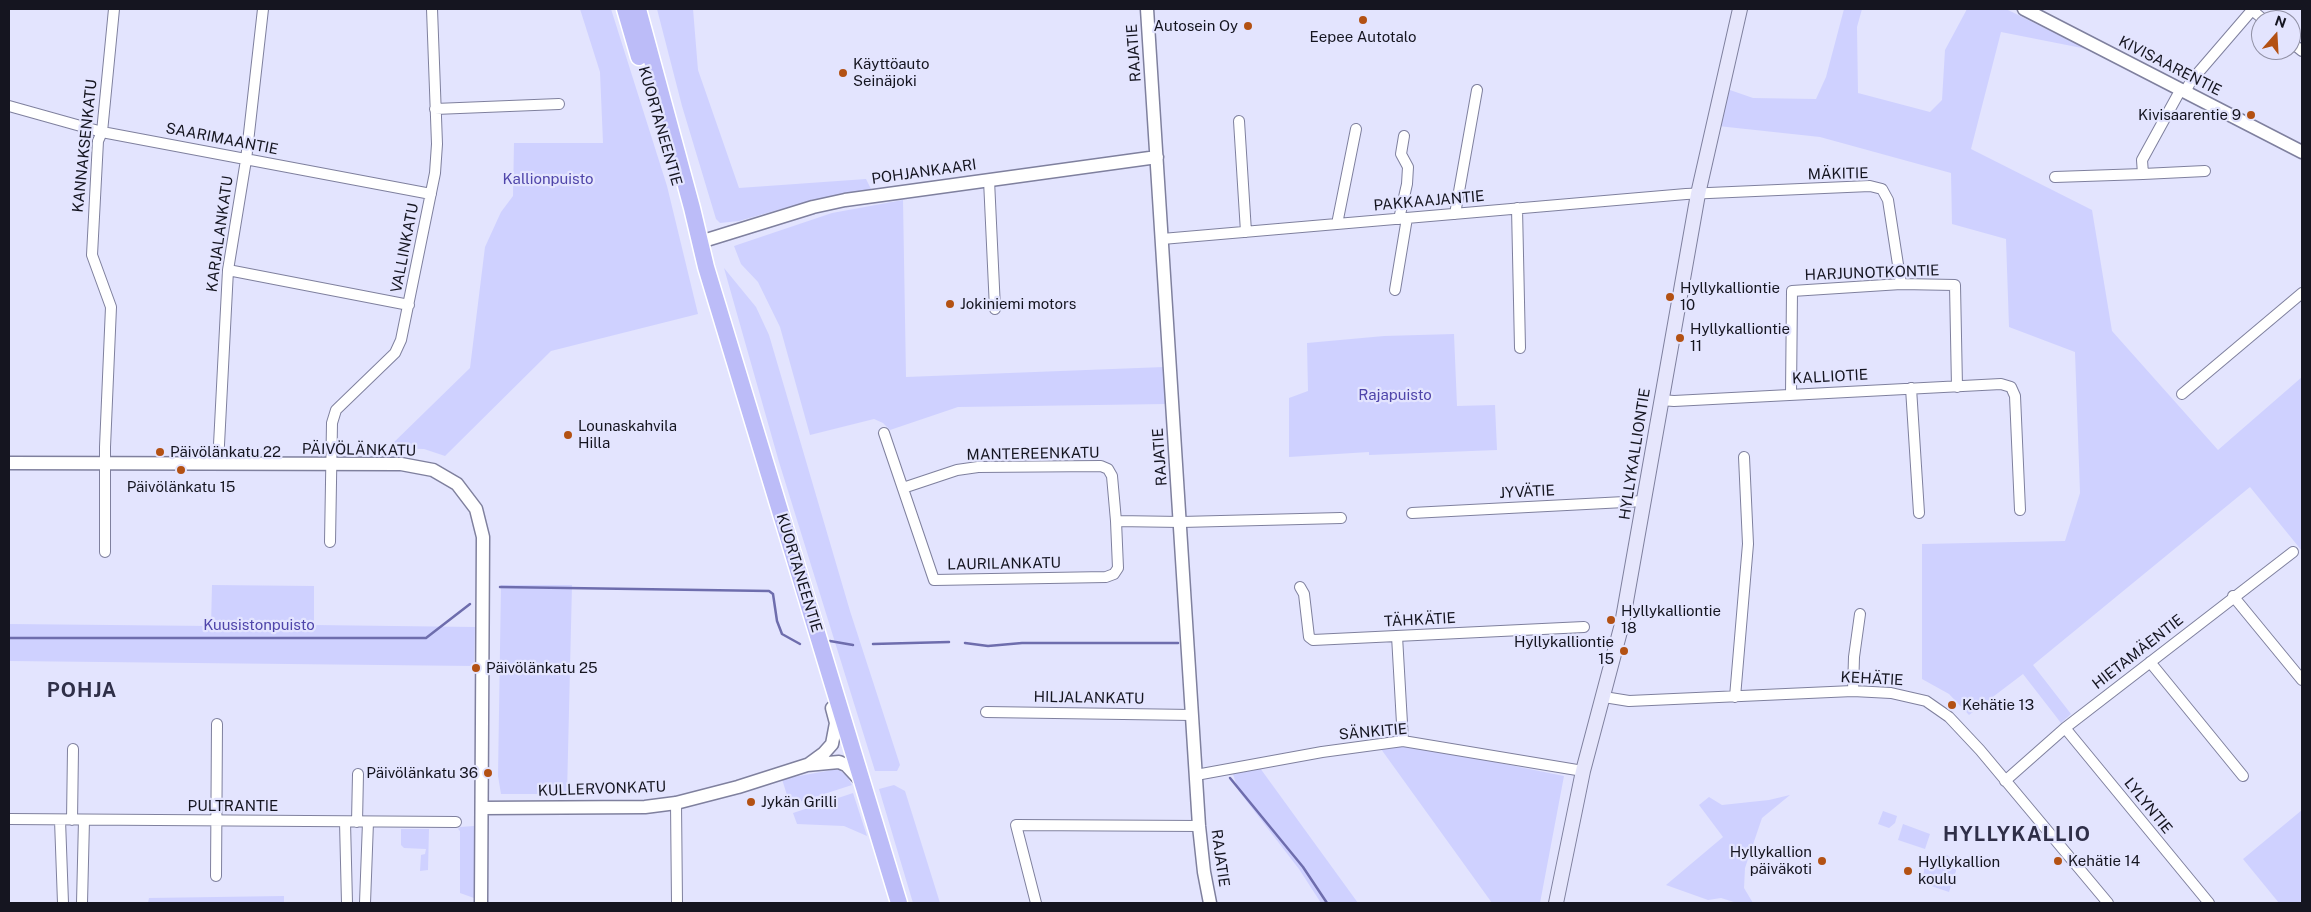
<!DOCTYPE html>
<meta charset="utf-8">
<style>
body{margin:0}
#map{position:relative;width:2311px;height:912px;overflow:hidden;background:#e3e4fe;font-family:"Public Sans",sans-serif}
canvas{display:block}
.frame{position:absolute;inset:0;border:10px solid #151520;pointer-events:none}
.north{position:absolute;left:2251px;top:10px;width:50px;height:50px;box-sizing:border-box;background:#e3e4fe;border:1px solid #9191a5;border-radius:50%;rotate:19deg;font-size:14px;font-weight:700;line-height:20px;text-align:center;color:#151520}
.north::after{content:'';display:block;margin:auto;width:18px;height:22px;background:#b35113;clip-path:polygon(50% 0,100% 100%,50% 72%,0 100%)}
</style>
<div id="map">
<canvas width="2311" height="912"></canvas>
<div class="frame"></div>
<div class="north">N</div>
</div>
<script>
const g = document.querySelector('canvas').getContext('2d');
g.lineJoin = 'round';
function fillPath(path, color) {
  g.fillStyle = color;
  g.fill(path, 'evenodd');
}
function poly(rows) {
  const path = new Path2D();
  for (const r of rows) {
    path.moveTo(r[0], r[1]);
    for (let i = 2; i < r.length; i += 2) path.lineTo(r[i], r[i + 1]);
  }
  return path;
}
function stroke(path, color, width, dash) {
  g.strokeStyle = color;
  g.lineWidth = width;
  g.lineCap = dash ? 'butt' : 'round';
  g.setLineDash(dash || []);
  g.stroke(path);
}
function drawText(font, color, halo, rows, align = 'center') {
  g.font = font + ' "Public Sans",sans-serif';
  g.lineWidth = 4.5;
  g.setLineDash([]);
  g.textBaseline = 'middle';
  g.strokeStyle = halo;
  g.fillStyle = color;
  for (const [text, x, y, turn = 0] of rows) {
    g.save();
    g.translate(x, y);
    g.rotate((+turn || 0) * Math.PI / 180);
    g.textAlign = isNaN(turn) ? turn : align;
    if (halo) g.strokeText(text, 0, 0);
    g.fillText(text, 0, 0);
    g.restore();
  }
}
fillPath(poly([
 [580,9,611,9,667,186,698,314,551,351,445,456,424,449,388,448,470,368,485,247,501,212,513,196,514,143,603,143,600,72],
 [657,9,693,9,698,70,739,188,866,179,871,189,813,200,739,221,720,223,716,219,682,106],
 [1844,9,1862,9,1857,27,1858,93,1930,112,1942,100,1945,50,1967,9,2006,9,2087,49,2001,32,1971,149,2092,210,2112,331,2218,450,2302,377,2302,551,2250,487,2033,665,2071,714,2061,723,2023,674,1969,715,1949,694,1922,679,1922,544,2065,541,2080,493,2075,352,2009,327,2006,239,1952,224,1951,173,1820,137,1718,126,1727,89,1753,98,1816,99,1826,77],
 [903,200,906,377,1164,367,1166,404,958,407,890,430,883,423,874,419,810,435,780,327,758,282,741,264,734,246,832,213],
 [724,268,756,307,769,335,850,611,900,765,897,771,875,771,779,462],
 [1454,334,1457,406,1495,405,1497,450,1369,455,1369,452,1289,457,1289,398,1308,391,1307,343,1384,336],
 [212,585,314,586,314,625,475,627,474,666,9,661,9,624,211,626],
 [501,585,572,585,567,794,501,794,498,776],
 [1397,746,1440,751,1564,776,1540,903,1492,903,1381,749],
 [1260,768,1358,903,1321,903,1299,869,1238,790,1233,774],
 [838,769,847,776,852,785,790,805,782,779],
 [894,785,905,791,940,903,913,903,879,789],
 [853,793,867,836,844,826,797,824,793,813],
 [1790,795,1762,818,1745,868,1744,888,1753,903,1737,903,1721,898,1708,900,1666,885,1723,837,1699,805,1709,797,1722,805,1769,800],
 [2302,810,2302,903,2279,903,2243,859],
 [1883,811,1897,816,1895,823,1889,828,1878,824],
 [1903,824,1930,834,1925,849,1898,840],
 [474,826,474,898,460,893,460,831,458,829,460,827],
 [401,829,429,829,428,870,420,871,421,855,425,854,426,849,404,848,401,845],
 [1947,855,1956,862,1956,871,1949,892,1922,883,1925,865,1935,857],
 [284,896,284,903,148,903,149,898]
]), '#cfd1ff');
stroke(poly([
 [500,587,769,591,773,594,777,621,782,634,800,644],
 [9,638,426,638,470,604],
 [830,641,853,645],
 [965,643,988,646,1022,643,1178,643],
 [873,644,949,642],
 [1230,778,1303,867,1327,903]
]), '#6e6dad', 2.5);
const minor = poly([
 [2252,10,2264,20],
 [2291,42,2302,51],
 [2185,92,2191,81,2253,9],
 [9,106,102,132,431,194],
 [435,109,559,104],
 [1239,121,1246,232],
 [2143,174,2205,171],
 [2055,177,2143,174,2142,160,2181,89],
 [989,180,995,309],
 [1517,208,1520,348],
 [1455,214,1477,90],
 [1399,219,1407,184,1408,167,1401,154,1404,136],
 [1337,224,1356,129],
 [1162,239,1686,194,1870,186,1882,189,1888,200,1901,284],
 [228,270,409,305],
 [1395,290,1407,218],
 [1911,388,1919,513],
 [1791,394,1792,291,1901,284,1955,285,1957,387],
 [2182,394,2302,293],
 [1660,400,1674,401,2001,384,2011,387,2015,396,2020,510],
 [884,433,934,580,1106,577,1114,574,1118,568,1116,521],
 [218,464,228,270,246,160,263,9],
 [903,488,957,470,978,467,1101,466,1108,469,1112,476,1116,521,1181,522,1341,518],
 [1412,513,1644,501],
 [330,542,332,423,336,410,395,353,401,340,435,173,437,144,432,9],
 [105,552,105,447,111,307,92,255,98,141,102,132,114,9],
 [1300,587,1304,594,1309,637,1313,640,1584,627],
 [2233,596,2302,680],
 [1397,636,1403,741],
 [2150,662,2243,776],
 [1853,691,1854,657,1860,614],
 [1604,697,1629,701,1853,691,1891,693,1926,701,1949,717,1980,750,2108,903],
 [1735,697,1748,544,1744,457],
 [986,712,1192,715],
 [2065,728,2209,903],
 [1196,775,1322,752,1403,741,1583,771],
 [2005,781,2065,728,2293,552],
 [676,803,677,903],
 [9,819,456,822],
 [60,820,63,903],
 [72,820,73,749],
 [345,822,347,903],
 [357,822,358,774],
 [216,876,217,724],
 [82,903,84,820],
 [365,903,368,822],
 [1036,903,1016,825,1199,826]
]);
const tertiary = poly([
 [1147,9,1199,826,1204,872,1210,903],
 [2024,9,2302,152],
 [700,242,813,207,845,200,1157,157],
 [9,463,401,464,433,470,457,484,476,509,483,537,481,903],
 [809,764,824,753,832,744,836,723,832,708],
 [482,808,645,807,676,803,738,787,807,765,828,763,839,762,846,765,859,779]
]);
const secondary = poly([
 [1556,903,1583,771,1622,624,1698,194,1740,9]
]);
const trunk = poly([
 [625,9,639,57],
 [638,9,692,208,706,267,899,903]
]);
stroke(minor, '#7f809e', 12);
stroke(tertiary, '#7f809e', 15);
stroke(secondary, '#7f809e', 16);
stroke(trunk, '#fff', 19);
stroke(minor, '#fff', 10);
stroke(tertiary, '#fff', 12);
stroke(secondary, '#e6e6fc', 14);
stroke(trunk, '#bcbcf8', 16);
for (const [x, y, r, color] of [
 [1363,20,5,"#b35113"],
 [1248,26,5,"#b35113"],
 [843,73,5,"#b35113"],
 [2251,115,5,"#b35113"],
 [1670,297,5,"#b35113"],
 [950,304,5,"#b35113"],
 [1680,338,5,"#b35113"],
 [568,435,5,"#b35113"],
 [160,452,5,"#b35113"],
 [181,470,5,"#b35113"],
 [1611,620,5,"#b35113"],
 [1624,651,5,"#b35113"],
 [476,668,5,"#b35113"],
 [1952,705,5,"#b35113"],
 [488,773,5,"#b35113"],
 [751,802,5,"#b35113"],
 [1822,861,5,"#b35113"],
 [2058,861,5,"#b35113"],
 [1908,871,5,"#b35113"]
]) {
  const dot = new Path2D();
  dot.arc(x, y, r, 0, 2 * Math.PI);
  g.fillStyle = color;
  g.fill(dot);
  stroke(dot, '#e3e4fe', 2);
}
drawText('15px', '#151520', '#e3e4fe', [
 ["Autosein Oy",1238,26,"right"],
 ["Eepee Autotalo",1363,37,"center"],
 ["Käyttöauto",853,64],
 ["Seinäjoki",853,81],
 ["Kivisaarentie 9",2241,115,"right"],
 ["Hyllykalliontie",1680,288],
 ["10",1680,305],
 ["Jokiniemi motors",960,304],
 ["Hyllykalliontie",1690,329],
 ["11",1690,346],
 ["Lounaskahvila",578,426],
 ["Hilla",578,443],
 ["Päivölänkatu 22",170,452],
 ["Päivölänkatu 15",181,487,"center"],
 ["Hyllykalliontie",1621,611],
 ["18",1621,628],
 ["Hyllykalliontie",1614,642,"right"],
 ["15",1614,659,"right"],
 ["Päivölänkatu 25",486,668],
 ["Kehätie 13",1962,705],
 ["Päivölänkatu 36",478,773,"right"],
 ["Jykän Grilli",761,802],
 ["Hyllykallion",1812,852,"right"],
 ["päiväkoti",1812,869,"right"],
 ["Kehätie 14",2068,861],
 ["Hyllykallion",1918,862],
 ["koulu",1918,879]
], 'left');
drawText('15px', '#151520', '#e3e4fe', [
 ["RAJATIE",1134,53,-94],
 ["KIVISAARENTIE",2170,66,27],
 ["KUORTANEENTIE",660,126,74],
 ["SAARIMAANTIE",222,139,11],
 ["KANNAKSENKATU",85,146,-84],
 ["POHJANKAARI",924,172,-8],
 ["MÄKITIE",1838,174,-1],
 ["PAKKAAJANTIE",1429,201,-5],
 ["KARJALANKATU",220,234,-82],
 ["VALLINKATU",405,248,-79],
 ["HARJUNOTKONTIE",1872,273,-2],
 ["KALLIOTIE",1830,377,-3],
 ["PÄIVÖLÄNKATU",359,450,1],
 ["MANTEREENKATU",1033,454,-1],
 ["HYLLYKALLIONTIE",1635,454,-81],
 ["RAJATIE",1160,457,-94],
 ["JYVÄTIE",1527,492,-3],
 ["LAURILANKATU",1004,564,-1],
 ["KUORTANEENTIE",799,573,73],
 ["TÄHKÄTIE",1420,620,-3],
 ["HIETAMÄENTIE",2138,652,-38],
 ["KEHÄTIE",1872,679,3],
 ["HILJALANKATU",1089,698,1],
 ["SÄNKITIE",1373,732,-5],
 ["KULLERVONKATU",602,789,-2],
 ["PULTRANTIE",233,806],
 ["LYLYNTIE",2148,806,51],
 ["RAJATIE",1220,858,82]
]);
drawText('15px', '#4f45aa', '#e3e4fe', [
 ["Kallionpuisto",548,179],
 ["Rajapuisto",1395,395],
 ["Kuusistonpuisto",259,625]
]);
g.letterSpacing = '1px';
drawText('bold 20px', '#2f2f48', '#e3e4fe', [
 ["POHJA",82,691],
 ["HYLLYKALLIO",2017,835]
]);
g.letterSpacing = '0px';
</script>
